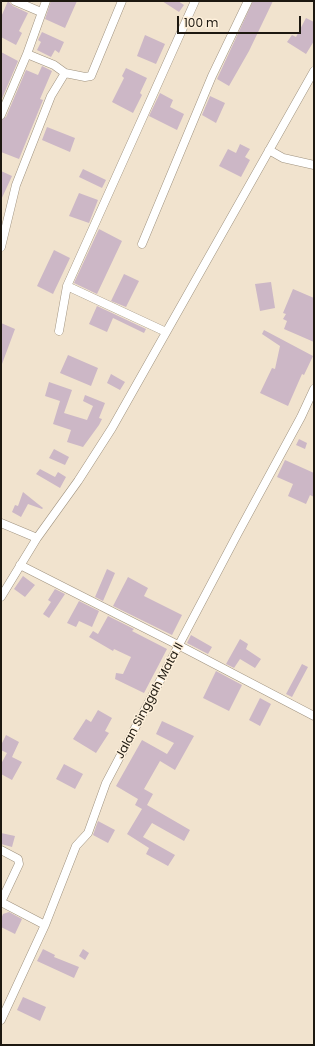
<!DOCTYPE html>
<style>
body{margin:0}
#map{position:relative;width:315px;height:1046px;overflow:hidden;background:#f1e3ce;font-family:Poppins,sans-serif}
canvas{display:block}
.frame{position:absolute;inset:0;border:2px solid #1d1810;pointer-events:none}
.scale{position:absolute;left:177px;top:16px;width:124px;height:18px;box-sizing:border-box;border:2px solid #1d1810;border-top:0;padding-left:5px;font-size:12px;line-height:14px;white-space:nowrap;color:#1d1810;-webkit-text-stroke:3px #fef0db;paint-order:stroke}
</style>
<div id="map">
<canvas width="315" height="1046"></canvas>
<div class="frame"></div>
<div class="scale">100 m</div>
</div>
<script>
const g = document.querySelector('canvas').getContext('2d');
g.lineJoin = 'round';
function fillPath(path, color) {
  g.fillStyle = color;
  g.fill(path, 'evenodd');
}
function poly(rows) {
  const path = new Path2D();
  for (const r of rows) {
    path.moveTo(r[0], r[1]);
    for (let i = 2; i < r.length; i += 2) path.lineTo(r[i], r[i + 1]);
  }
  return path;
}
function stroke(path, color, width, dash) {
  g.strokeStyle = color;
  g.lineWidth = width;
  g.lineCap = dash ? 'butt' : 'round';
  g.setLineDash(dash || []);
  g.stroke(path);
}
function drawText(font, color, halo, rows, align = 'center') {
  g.font = font + ' Poppins,sans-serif';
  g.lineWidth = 3;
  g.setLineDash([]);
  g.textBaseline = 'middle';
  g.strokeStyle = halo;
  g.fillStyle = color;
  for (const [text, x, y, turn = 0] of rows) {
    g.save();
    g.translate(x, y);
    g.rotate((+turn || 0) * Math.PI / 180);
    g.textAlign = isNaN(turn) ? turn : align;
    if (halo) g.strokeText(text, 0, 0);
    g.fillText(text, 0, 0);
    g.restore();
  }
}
fillPath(poly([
 [8,1,13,6,28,13,19,31,22,33,16,45,1,37,1,17],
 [51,1,77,1,65,28,45,19],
 [162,1,178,1,184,5,179,12],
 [253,1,273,1,249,51,229,86,217,79],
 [306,18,314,22,314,41,306,54,287,42,292,35,296,37],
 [42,32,64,42,59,53,55,50,51,57,37,50,41,42,38,40],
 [145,35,165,44,156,64,137,56],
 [1,52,18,61,1,101],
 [42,66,52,71,40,99,43,100,19,159,1,152,1,120,6,117,26,70,38,75],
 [126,68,147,78,140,93,142,95,133,113,112,102,124,78,122,76],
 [160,93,173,100,170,107,184,114,177,130,149,116],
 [210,96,225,103,216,123,202,115],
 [47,127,75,138,70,152,42,140],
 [240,144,250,149,245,157,250,160,241,177,219,166,228,149,236,153],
 [83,169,106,180,102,188,79,177],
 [1,171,12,176,1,200],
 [79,193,98,200,89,223,69,216],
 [99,229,122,241,97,294,74,283],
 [54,250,70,258,53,294,37,286],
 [124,274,139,281,126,307,111,301],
 [271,282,275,308,260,311,255,284],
 [293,289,314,298,314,342,284,329,287,321,283,319,286,314,283,313],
 [97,306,146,329,144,333,113,318,107,332,89,324],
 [1,323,15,329,2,364,1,364],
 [264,330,313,356,304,375,302,374,288,406,260,393,272,368,275,369,280,346,262,334],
 [68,355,98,368,91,386,60,373],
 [111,374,125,382,120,390,107,383],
 [49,382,72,390,64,413,87,420,93,406,83,401,85,395,105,403,99,418,102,419,99,425,83,447,67,442,71,430,53,424,60,401,45,396],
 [299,439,307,443,305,449,296,445],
 [54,449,69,457,65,465,49,458],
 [285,460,314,473,314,497,310,495,306,504,288,496,293,484,277,477],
 [40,469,55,477,58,472,66,477,60,488,36,474],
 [23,492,43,508,42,509,28,504,21,517,12,512,15,505,18,506],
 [107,569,115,573,103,601,95,597],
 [23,576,35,585,25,597,14,589],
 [128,577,148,588,144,596,182,615,172,635,113,606],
 [55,589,65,594,49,618,43,614,51,602,48,600],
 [79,601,99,611,92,627,79,621,76,627,67,623],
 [108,616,134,629,132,631,167,649,144,693,115,679,116,673,123,674,131,657,114,649,113,651,89,637,93,631,98,634],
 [191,635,212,647,208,654,187,643],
 [240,639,248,644,246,649,261,659,255,668,240,659,234,668,226,664],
 [302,664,308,667,292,697,286,694],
 [216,671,242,685,229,711,203,698],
 [260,698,271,704,260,726,249,720],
 [98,710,112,718,105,731,109,733,96,753,73,739,86,719,91,722],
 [162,721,194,736,175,770,160,761,144,789,153,794,147,805,190,830,184,841,152,823,143,837,175,855,168,866,146,854,149,848,127,834,142,809,135,805,138,799,116,786,142,740,167,754,174,743,156,734],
 [6,735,19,742,12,757,22,762,12,780,1,774,1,764,7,753,1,750,1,745],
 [64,764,83,774,75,789,56,779],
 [98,821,115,830,108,843,93,835],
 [1,833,15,836,12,847,1,844],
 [9,912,22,919,15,934,1,927,1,919,3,914],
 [43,949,55,955,54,957,79,967,74,978,37,961],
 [83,949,89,953,85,960,79,956],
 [23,997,46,1007,40,1021,17,1010]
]), '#ccb7c6');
const minor = poly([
 [15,1,41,12],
 [27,54,54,65,65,73,85,77,91,76,122,1],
 [1,115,27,54,46,1],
 [269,150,283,158,314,165],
 [142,244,212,76,248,1],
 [1,247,16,185,51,96,65,73],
 [67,286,166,332],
 [59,331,67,286,195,1],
 [1,523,37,538],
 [20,565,180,646,314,716],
 [1,597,37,538,78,481,112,428,314,71],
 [1,850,18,859,19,864,1,902],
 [1,902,45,925],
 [1,1020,45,925,76,846,88,833,106,783,238,533,301,417,314,389]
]);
stroke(minor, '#9f927f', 9);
stroke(minor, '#fff', 8);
drawText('12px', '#1d1810', '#fef0db', [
 ["Jalan Singgah Mata II",150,701,-62]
]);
</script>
